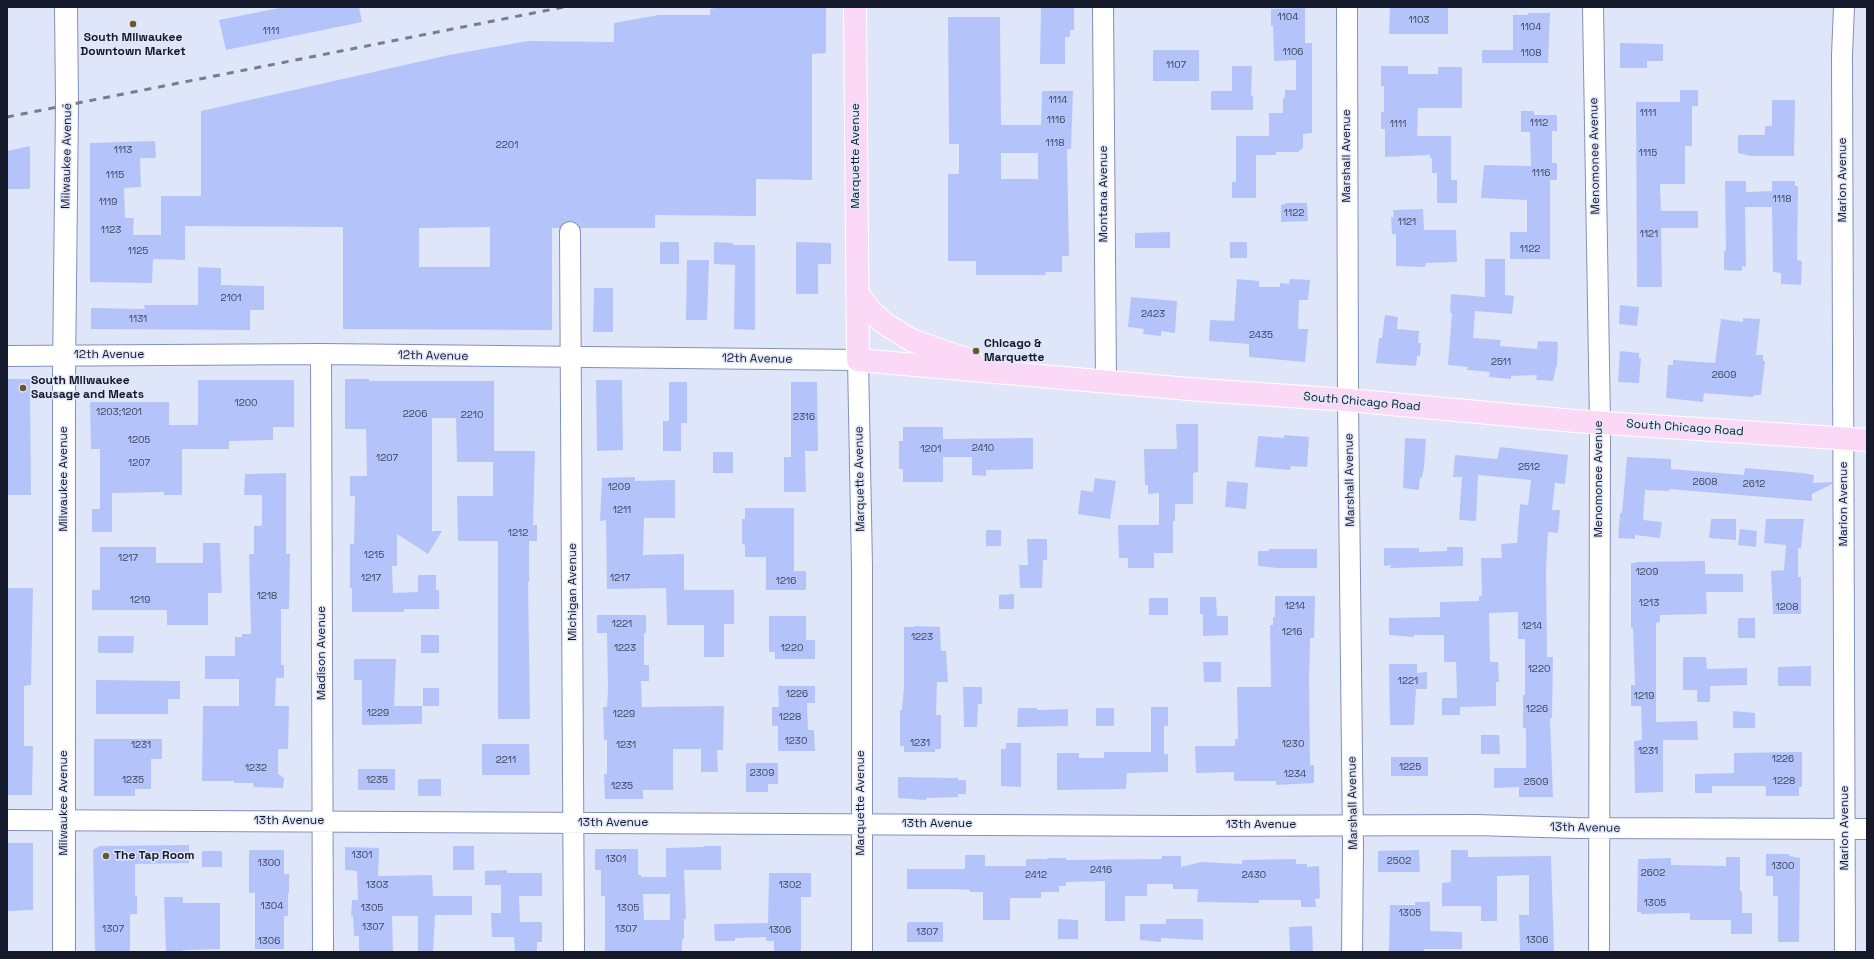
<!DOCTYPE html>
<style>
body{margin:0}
#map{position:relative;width:1874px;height:959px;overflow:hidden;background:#e0e6f9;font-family:"Space Grotesk",sans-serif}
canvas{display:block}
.frame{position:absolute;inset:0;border:8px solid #151a2a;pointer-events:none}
</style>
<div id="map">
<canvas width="1874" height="959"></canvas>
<div class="frame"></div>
</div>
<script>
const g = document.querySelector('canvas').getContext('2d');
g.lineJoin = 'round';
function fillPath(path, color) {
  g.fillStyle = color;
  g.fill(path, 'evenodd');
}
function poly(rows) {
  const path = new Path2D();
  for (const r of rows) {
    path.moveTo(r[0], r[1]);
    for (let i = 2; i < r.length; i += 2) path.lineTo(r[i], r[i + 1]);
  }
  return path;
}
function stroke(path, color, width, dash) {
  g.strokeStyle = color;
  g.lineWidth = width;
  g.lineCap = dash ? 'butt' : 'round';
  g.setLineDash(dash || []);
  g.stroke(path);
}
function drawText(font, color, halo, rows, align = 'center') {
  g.font = font + ' "Space Grotesk",sans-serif';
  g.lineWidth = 3;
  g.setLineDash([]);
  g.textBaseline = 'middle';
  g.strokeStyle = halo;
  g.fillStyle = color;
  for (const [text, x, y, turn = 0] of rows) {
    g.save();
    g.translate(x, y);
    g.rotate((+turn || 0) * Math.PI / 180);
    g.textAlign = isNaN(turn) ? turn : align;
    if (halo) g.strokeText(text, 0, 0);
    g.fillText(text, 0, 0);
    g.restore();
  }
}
fillPath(poly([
 [284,7,359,7,362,22,226,50,219,20],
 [722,7,826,7,826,53,812,54,812,180,756,179,756,216,655,215,655,228,580,228,576,222,570,221,564,222,560,228,552,228,552,330,343,329,343,227,185,226,185,260,153,259,152,283,90,282,90,143,155,141,156,158,140,158,141,187,124,188,125,218,134,218,133,235,161,235,161,196,201,196,201,111,449,55,528,41,614,42,614,23,659,15,710,15,710,9],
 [490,227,490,267,419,267,419,228],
 [1041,7,1074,7,1074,30,1070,30,1070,37,1065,37,1065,64,1040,64],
 [1390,7,1448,7,1448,34,1389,34],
 [1305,8,1305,43,1312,43,1312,133,1303,134,1303,148,1298,152,1276,152,1276,155,1256,155,1256,198,1232,198,1232,182,1236,182,1236,136,1269,136,1269,113,1283,113,1283,98,1285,98,1285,90,1296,90,1296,60,1274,61,1273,26,1271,26,1271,9],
 [1528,13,1550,13,1548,63,1482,63,1482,50,1513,50,1513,15,1528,15],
 [948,17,1000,17,1001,125,1041,125,1042,91,1073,91,1071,149,1067,149,1069,256,1062,256,1062,272,1045,272,1046,275,976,275,976,261,948,261,948,174,959,174,959,144,949,144],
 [1001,153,1038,153,1038,179,1001,179],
 [1620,43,1663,44,1663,61,1647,61,1647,68,1620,68],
 [1153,50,1199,50,1199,81,1153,81],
 [1232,66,1252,66,1251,96,1253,95,1253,110,1211,110,1211,91,1232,91],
 [1381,66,1408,66,1408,74,1438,74,1438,67,1462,67,1462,108,1418,108,1417,136,1451,136,1451,180,1457,180,1457,203,1437,203,1437,173,1432,173,1432,158,1430,158,1430,155,1385,157,1385,129,1381,129,1381,112,1384,112,1384,86,1381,86],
 [1680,90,1698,90,1698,106,1692,106,1692,146,1685,146,1685,184,1660,184,1661,211,1698,211,1698,228,1661,228,1662,287,1637,287,1636,102,1680,102],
 [1772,100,1795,100,1794,156,1751,156,1738,153,1738,135,1765,135,1765,126,1772,126],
 [1521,111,1534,111,1534,115,1557,115,1557,131,1552,131,1552,163,1557,163,1557,180,1550,180,1550,259,1510,259,1510,232,1527,232,1527,200,1481,198,1484,165,1531,166,1530,132,1521,132],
 [30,146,30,189,7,189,7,151],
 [1725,181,1746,181,1746,192,1772,191,1772,181,1795,181,1795,186,1798,186,1797,260,1802,261,1801,285,1781,284,1781,273,1773,272,1772,207,1745,207,1746,267,1742,266,1742,271,1724,270,1724,251,1726,251],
 [1285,203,1307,203,1308,221,1281,222,1281,205,1285,204],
 [1423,209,1424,230,1456,230,1457,262,1426,263,1425,267,1396,266,1396,234,1392,234,1391,217,1394,217,1393,210],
 [1170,232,1170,248,1135,248,1135,233],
 [660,242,679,242,679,264,660,264],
 [714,242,733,243,733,245,755,245,755,330,734,329,735,265,714,264],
 [796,242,831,243,831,264,818,264,818,294,796,294],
 [1230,242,1247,242,1247,258,1230,258],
 [1485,259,1505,259,1505,295,1514,296,1512,314,1475,311,1473,338,1501,340,1500,346,1537,349,1538,341,1558,342,1557,367,1556,367,1553,381,1536,380,1537,375,1511,376,1511,379,1489,377,1490,372,1467,370,1468,367,1448,365,1452,313,1450,313,1451,294,1485,297],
 [687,260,709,260,707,320,686,320],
 [198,267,221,268,221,285,264,286,264,310,250,310,250,330,91,329,91,308,145,309,144,305,198,305],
 [1237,279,1259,281,1259,287,1280,287,1280,283,1289,284,1290,279,1310,280,1308,300,1299,300,1298,329,1308,329,1305,362,1249,357,1249,344,1209,341,1210,320,1234,321],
 [594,288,613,288,613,332,593,332],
 [1131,297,1177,301,1175,333,1161,331,1161,336,1143,334,1144,329,1128,327],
 [1620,305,1639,307,1637,326,1619,324],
 [1385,315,1398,317,1397,329,1419,331,1418,343,1421,343,1420,356,1417,356,1416,366,1376,363,1379,338,1382,338],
 [1743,318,1760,319,1756,355,1763,355,1763,361,1765,361,1761,395,1754,395,1753,397,1704,393,1703,402,1666,398,1668,365,1673,365,1673,360,1715,363,1721,319,1743,322],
 [1620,351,1639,353,1639,358,1641,358,1639,383,1618,382],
 [7,379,30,379,31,495,7,495],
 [345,379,369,379,369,381,494,381,494,451,535,451,533,525,537,525,537,541,529,541,529,582,528,582,530,719,498,719,498,541,458,541,457,496,493,496,493,462,457,462,456,418,432,418,432,531,442,531,428,554,397,534,397,566,392,566,393,593,418,592,418,575,436,575,436,590,439,590,439,609,404,609,404,612,352,612,352,588,350,588,350,544,354,544,355,496,350,496,350,476,367,476,366,429,345,429],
 [198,380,294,380,294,427,273,427,273,440,229,441,229,449,182,449,182,495,164,495,164,492,112,493,112,532,92,532,92,509,100,509,100,449,91,449,90,402,169,402,169,425,198,425],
 [596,380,622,380,623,450,597,451],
 [669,382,687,382,687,423,681,423,681,451,663,451,663,421,669,421],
 [791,382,817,382,818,451,805,451,806,492,784,492,784,457,791,457],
 [1176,424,1198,424,1198,472,1193,473,1193,504,1175,504,1175,521,1173,521,1173,553,1154,553,1154,568,1128,568,1128,558,1119,558,1118,525,1159,525,1159,493,1148,494,1148,485,1145,485,1144,449,1177,449],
 [903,427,943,427,943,439,1033,438,1033,469,986,470,986,476,972,475,972,457,943,457,943,482,903,482,903,469,899,469,899,441,903,441],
 [1284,435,1309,437,1307,467,1291,466,1290,470,1255,467,1258,436,1284,438],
 [1405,438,1426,439,1424,467,1422,478,1420,477,1419,490,1403,488],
 [1500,447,1568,455,1565,484,1555,483,1552,510,1560,510,1558,533,1548,532,1546,569,1547,657,1553,657,1552,718,1550,718,1553,797,1519,797,1519,787,1494,788,1494,768,1526,768,1526,728,1523,728,1523,695,1525,695,1525,639,1518,639,1518,612,1489,613,1490,662,1498,662,1499,682,1496,682,1496,706,1460,707,1460,715,1442,715,1442,698,1457,698,1456,662,1444,662,1444,635,1414,635,1414,637,1389,635,1389,618,1440,617,1440,602,1479,601,1479,596,1482,596,1481,558,1502,558,1501,544,1517,543,1520,504,1528,505,1531,480,1478,475,1476,521,1459,520,1462,477,1453,477,1455,455,1497,459],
 [713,452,733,452,733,473,713,473],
 [1627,457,1671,459,1671,469,1744,475,1745,468,1803,473,1814,475,1813,483,1832,482,1832,484,1812,494,1812,501,1669,489,1669,491,1645,490,1643,520,1662,522,1660,538,1635,535,1635,539,1618,538,1620,513,1622,513],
 [286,473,286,554,290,554,289,609,281,609,281,665,284,665,284,678,276,678,275,706,289,706,288,749,278,749,278,774,284,778,283,788,254,787,253,783,234,783,234,781,202,781,203,706,239,706,239,679,205,679,205,656,235,656,235,637,242,637,242,634,251,634,249,554,254,554,254,526,262,526,262,495,244,495,245,474],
 [635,477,635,481,675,480,675,518,644,518,643,555,684,554,684,590,734,590,734,624,724,624,724,657,704,657,704,625,667,625,666,588,607,589,606,520,600,521,602,478],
 [1095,478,1116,481,1110,519,1078,514,1081,490,1093,492],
 [1227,481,1248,483,1246,509,1225,507],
 [745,508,794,508,794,571,806,571,806,590,766,590,766,557,745,557,745,545,742,544,742,519,745,519],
 [1711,519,1736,519,1736,540,1709,538],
 [1766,519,1804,519,1801,548,1798,548,1798,577,1801,577,1801,614,1773,614,1771,571,1784,570,1786,545,1764,543],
 [1740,529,1757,531,1756,547,1738,545],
 [986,530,1001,530,1001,546,986,546],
 [1027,539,1047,539,1047,560,1043,560,1042,588,1020,588,1019,565,1028,565],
 [203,543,220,543,222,593,208,593,208,625,167,625,167,610,92,610,92,590,100,590,100,547,156,547,156,563,203,563],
 [1447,547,1463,547,1463,566,1390,568,1391,565,1384,566,1384,548,1419,548,1419,552,1447,551],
 [1269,549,1317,549,1317,568,1278,568,1258,566,1258,551,1269,551],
 [1705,561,1705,574,1743,574,1743,592,1706,592,1707,614,1660,615,1660,622,1656,623,1656,722,1697,721,1698,740,1663,740,1663,792,1635,793,1634,741,1642,740,1641,706,1631,706,1631,685,1635,685,1633,628,1631,628,1631,563,1636,563,1636,562],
 [7,588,33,588,31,685,24,686,24,746,33,746,32,795,7,795],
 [1014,594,1014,609,999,609,999,595],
 [1275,596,1315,596,1314,638,1310,638,1309,684,1310,765,1314,765,1314,783,1276,785,1276,781,1234,781,1234,772,1196,773,1195,746,1235,746,1235,739,1238,739,1237,687,1271,687,1270,625,1273,625,1273,617,1275,617],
 [1200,597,1216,597,1217,616,1228,616,1228,635,1203,636,1203,614,1200,614],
 [1149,598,1168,598,1168,615,1149,615],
 [597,615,646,615,646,633,644,633,644,665,649,665,649,681,641,681,642,707,724,706,723,750,717,750,718,772,701,772,701,749,673,749,673,790,643,790,643,799,605,799,604,774,607,774,607,740,604,740,603,707,607,707,608,690,607,633,597,633],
 [769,616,806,616,806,640,815,640,815,659,775,659,775,652,769,652],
 [1738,618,1755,618,1755,638,1738,638],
 [914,626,940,627,941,651,946,651,948,682,937,682,936,715,941,715,941,749,935,749,935,752,904,752,904,746,900,746,900,710,902,710,904,687,904,627,914,627],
 [421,635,439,635,439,653,421,653],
 [98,636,134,636,133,653,98,653],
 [1683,657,1706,657,1707,669,1747,668,1747,685,1710,686,1710,702,1697,702,1697,690,1683,690],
 [354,659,396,659,394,706,422,706,422,724,362,725,362,680,354,680],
 [1203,662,1221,662,1221,682,1204,682],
 [1389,664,1417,664,1417,673,1427,672,1427,689,1416,689,1414,725,1390,725],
 [1811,666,1811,686,1778,686,1778,667],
 [96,680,180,681,180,699,168,699,168,714,96,714],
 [778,686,815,686,815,703,807,703,808,730,814,730,815,751,778,751,778,726,772,726,772,707,779,707],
 [963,687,982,687,982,704,978,704,977,727,964,727],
 [423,688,439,688,439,706,423,706],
 [1151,707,1168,707,1168,726,1164,726,1164,754,1168,754,1168,772,1127,773,1126,789,1057,790,1057,753,1079,753,1079,758,1104,758,1104,752,1151,752],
 [1018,708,1037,708,1037,710,1068,709,1068,726,1017,727],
 [1096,708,1114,708,1114,726,1096,726],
 [1733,711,1755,713,1755,728,1733,728],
 [1481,735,1499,735,1500,754,1481,754],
 [94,739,162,739,162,759,151,759,151,789,135,789,135,796,94,796],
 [1006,743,1021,743,1021,787,1001,786,1001,749,1006,749],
 [482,744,529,744,530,775,482,775],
 [1802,752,1802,787,1799,787,1799,796,1766,796,1766,786,1712,786,1712,793,1695,793,1695,774,1734,773,1734,753],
 [1391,757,1428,757,1428,776,1391,776],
 [746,763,778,763,778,784,768,784,768,792,746,792],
 [358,769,395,769,395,790,358,790],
 [898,777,958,778,958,780,966,780,966,794,958,794,958,797,926,798,926,800,898,798],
 [418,779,441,779,441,796,418,796],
 [7,843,33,843,33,910,7,911],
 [189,845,189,863,135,864,135,896,137,896,137,914,130,914,130,952,95,952,93,850,99,846],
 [453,846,474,846,474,870,453,870],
 [704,846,721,846,721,870,684,870,686,919,684,919,684,939,682,939,682,952,605,952,605,896,601,896,601,870,595,870,595,849,638,849,638,875,641,875,641,877,666,877,666,848,704,847],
 [643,894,670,894,670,920,644,920],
 [345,847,379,848,378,876,432,875,433,896,472,896,472,915,435,915,433,952,418,952,418,916,392,916,393,952,359,952,359,936,354,936,353,916,351,916,352,900,358,900,357,871,345,870],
 [249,850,284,850,284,874,289,874,289,893,288,893,288,916,284,916,284,949,255,949,255,893,249,893],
 [1419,850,1420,872,1378,872,1378,851],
 [1451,850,1468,850,1468,857,1551,856,1554,952,1520,952,1519,915,1529,915,1529,875,1497,876,1497,921,1481,921,1481,906,1442,906,1442,883,1451,882],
 [202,851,222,851,222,867,202,867],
 [1766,854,1789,854,1789,856,1800,858,1799,942,1778,942,1778,896,1773,896,1773,876,1766,876],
 [965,855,985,855,985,866,1026,866,1026,859,1047,859,1047,858,1066,858,1066,860,1162,859,1162,856,1181,856,1181,867,1201,862,1242,864,1242,860,1296,859,1296,864,1307,864,1307,867,1319,866,1320,898,1315,899,1316,907,1301,907,1301,900,1259,900,1259,903,1197,902,1198,889,1173,889,1173,884,1147,884,1147,896,1125,896,1125,921,1105,921,1105,881,1066,882,1066,886,1059,886,1059,892,1041,892,1041,898,1010,898,1010,920,983,920,983,892,970,892,970,890,954,889,907,889,907,869,965,869],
 [1726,857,1740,857,1740,891,1742,891,1742,913,1752,913,1752,934,1731,934,1731,920,1690,920,1690,913,1641,914,1641,912,1637,912,1638,859,1671,858,1671,865,1726,866],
 [507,870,507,873,542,873,542,896,519,896,520,922,542,922,542,942,537,942,537,952,515,952,514,937,492,937,491,913,501,913,501,885,485,885,485,871],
 [769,873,811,873,811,897,801,897,801,952,774,952,774,941,766,941,766,937,735,938,735,941,715,941,714,924,768,923],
 [164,897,183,897,183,903,220,903,220,949,183,950,183,952,166,952],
 [1415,902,1430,902,1430,931,1462,932,1462,949,1424,949,1424,952,1389,952,1390,905,1415,905],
 [1058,919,1078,920,1078,939,1058,939],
 [1166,919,1203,919,1203,940,1161,938,1161,942,1140,940,1140,924,1166,924],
 [910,922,943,922,943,942,907,942,907,923],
 [1312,926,1313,952,1290,952,1289,927]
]), '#b4c4fa');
const street = poly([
 [1103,7,1106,381],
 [1347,7,1348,400,1353,844,1352,952],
 [1593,7,1600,423,1599,952],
 [1844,7,1842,55,1845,952],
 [570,232,574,952],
 [321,354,323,952],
 [7,356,321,354,858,360,862,567,862,952],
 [7,820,1184,826,1475,825,1577,828,1867,829]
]);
const secondary = poly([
 [64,952,64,374,67,104,66,7]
]);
const primary = poly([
 [855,7,858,360,1201,390,1348,400,1575,421,1867,440],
 [857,293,871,311,884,323,911,340,972,361]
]);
stroke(street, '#8390ba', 22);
stroke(secondary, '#8390ba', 24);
stroke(primary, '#fff', 24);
stroke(street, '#fff', 20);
stroke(secondary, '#fff', 22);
stroke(primary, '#fcd8f7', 22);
stroke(poly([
 [7,117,564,7]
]), '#777d8e', 3, [7, 7]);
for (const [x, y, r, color] of [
 [133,24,4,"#695826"],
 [976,351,4,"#695826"],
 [23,388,4,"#695826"],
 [106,856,4,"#695826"]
]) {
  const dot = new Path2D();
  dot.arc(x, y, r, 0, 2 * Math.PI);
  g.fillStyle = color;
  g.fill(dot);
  stroke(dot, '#e0e6f9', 1.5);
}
drawText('10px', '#3d445e', null, [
 ["1104",1288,17],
 ["1103",1419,20],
 ["1104",1531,27],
 ["1111",271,31],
 ["1106",1293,52],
 ["1108",1531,53],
 ["1107",1176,65],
 ["1114",1058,100],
 ["1111",1648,113],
 ["1116",1056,120],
 ["1112",1539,123],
 ["1111",1398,124],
 ["1118",1055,143],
 ["2201",507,145],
 ["1113",123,150],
 ["1115",1648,153],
 ["1116",1541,173],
 ["1115",115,175],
 ["1118",1782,199],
 ["1119",108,202],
 ["1122",1294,213],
 ["1121",1407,222],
 ["1123",111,230],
 ["1121",1649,234],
 ["1122",1530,249],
 ["1125",138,251],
 ["2101",231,298],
 ["2423",1153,314],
 ["1131",138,319],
 ["2435",1261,335],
 ["2511",1501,362],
 ["2609",1724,375],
 ["1200",246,403],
 ["1203;1201",119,412],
 ["2206",415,414],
 ["2210",472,415],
 ["2316",804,417],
 ["1205",139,440],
 ["2410",983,448],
 ["1201",931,449],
 ["1207",387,458],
 ["1207",139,463],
 ["2512",1529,467],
 ["2608",1705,482],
 ["2612",1754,484],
 ["1209",619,487],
 ["1211",622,510],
 ["1212",518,533],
 ["1215",374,555],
 ["1217",128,558],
 ["1209",1647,572],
 ["1217",371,578],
 ["1217",620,578],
 ["1216",786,581],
 ["1218",267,596],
 ["1219",140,600],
 ["1213",1649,603],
 ["1214",1295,606],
 ["1208",1787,607],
 ["1221",622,624],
 ["1214",1532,626],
 ["1216",1292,632],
 ["1223",922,637],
 ["1223",625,648],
 ["1220",792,648],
 ["1220",1539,669],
 ["1221",1408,681],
 ["1226",797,694],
 ["1219",1644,696],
 ["1226",1537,709],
 ["1229",378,713],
 ["1229",624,714],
 ["1228",790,717],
 ["1230",796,741],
 ["1231",920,743],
 ["1230",1293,744],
 ["1231",141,745],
 ["1231",626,745],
 ["1231",1648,751],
 ["1226",1783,759],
 ["2211",506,760],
 ["1225",1410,767],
 ["1232",256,768],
 ["2309",762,773],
 ["1234",1295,774],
 ["1235",133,780],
 ["1235",377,780],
 ["1228",1784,781],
 ["2509",1536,782],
 ["1235",622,786],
 ["1301",362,855],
 ["1301",616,859],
 ["2502",1399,861],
 ["1300",269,863],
 ["1300",1783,866],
 ["2416",1101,870],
 ["2602",1653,873],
 ["2412",1036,875],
 ["2430",1254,875],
 ["1303",377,885],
 ["1302",790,885],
 ["1305",1655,903],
 ["1304",272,906],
 ["1305",372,908],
 ["1305",628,908],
 ["1305",1410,913],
 ["1307",373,927],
 ["1307",113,929],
 ["1307",626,929],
 ["1306",780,930],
 ["1307",927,932],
 ["1306",1537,940],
 ["1306",269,941]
]);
drawText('bold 12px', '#151a2a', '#e0e6f9', [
 ["South Milwaukee",133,38,"center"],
 ["Downtown Market",133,52,"center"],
 ["Chicago &",984,344],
 ["Marquette",984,358],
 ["South Milwaukee",31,381],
 ["Sausage and Meats",31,395],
 ["The Tap Room",114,856]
], 'left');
drawText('12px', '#151a2a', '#e0e6f9', [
 ["Milwaukee Avenue",67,156,-89],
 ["Marquette Avenue",856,156,-90],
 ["Marshall Avenue",1347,156,-90],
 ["Menomonee Avenue",1595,156,-91],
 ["Marion Avenue",1843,180,-90],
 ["Montana Avenue",1104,194,-90],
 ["12th Avenue",109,355],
 ["12th Avenue",433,356,1],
 ["12th Avenue",757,359,1],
 ["South Chicago Road",1362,402,5],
 ["South Chicago Road",1685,428,4],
 ["Milwaukee Avenue",64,479,-90],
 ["Marquette Avenue",860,479,-91],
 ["Menomonee Avenue",1599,479,-90],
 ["Marshall Avenue",1350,480,-91],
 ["Marion Avenue",1844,504,-90],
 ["Michigan Avenue",573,592,-90],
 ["Madison Avenue",322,653,-90],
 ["Milwaukee Avenue",64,803,-90],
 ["Marquette Avenue",861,803,-90],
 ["Marshall Avenue",1353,803,-91],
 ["13th Avenue",289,821],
 ["13th Avenue",613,823],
 ["13th Avenue",937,824],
 ["13th Avenue",1261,825],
 ["13th Avenue",1585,828,1],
 ["Marion Avenue",1845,828,-90]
]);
</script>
